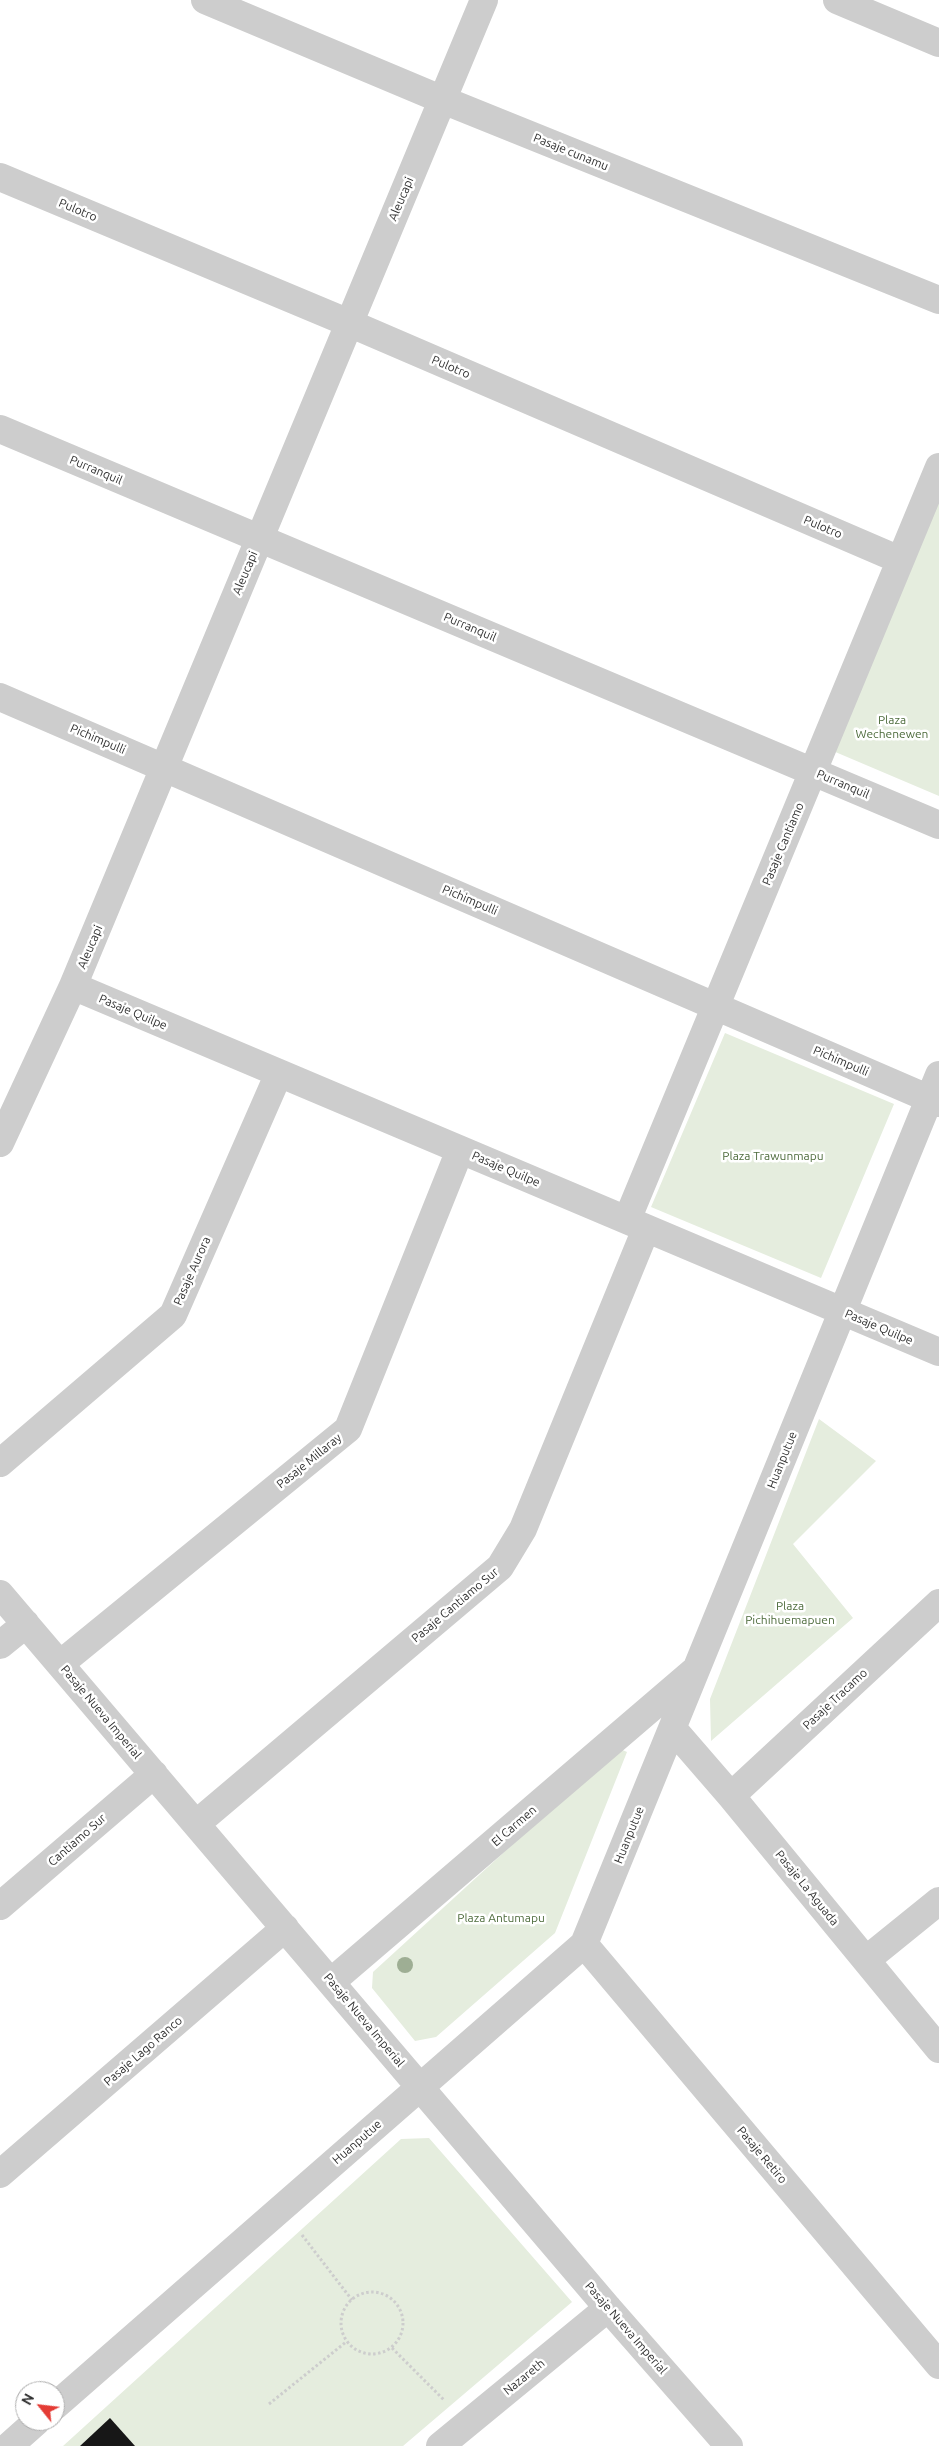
<!DOCTYPE html>
<style>
body{margin:0}
#map{position:relative;width:939px;height:2446px;overflow:hidden;background:#fff;font-family:Ubuntu,sans-serif}
canvas{display:block}
.north{position:absolute;left:15px;top:2381px;width:50px;height:50px;box-sizing:border-box;background:#fff;border:1px solid #acacac;border-radius:50%;rotate:299deg;font-size:14px;font-weight:700;line-height:20px;text-align:center;color:#303030}
.north::after{content:'';display:block;margin:auto;width:18px;height:22px;background:#e43c35;clip-path:polygon(50% 0,100% 100%,50% 72%,0 100%)}
</style>
<div id="map">
<canvas width="939" height="2446"></canvas>
<div class="north">N</div>
</div>
<script>
const g = document.querySelector('canvas').getContext('2d');
g.lineJoin = 'round';
function fillPath(path, color) {
  g.fillStyle = color;
  g.fill(path, 'evenodd');
}
function poly(rows) {
  const path = new Path2D();
  for (const r of rows) {
    if (r.length === 3) {
      path.moveTo(r[0] + r[2], r[1]);
      path.arc(r[0], r[1], r[2], 0, 2 * Math.PI);
      continue;
    }
    path.moveTo(r[0], r[1]);
    for (let i = 2; i < r.length; i += 2) path.lineTo(r[i], r[i + 1]);
  }
  return path;
}
function stroke(path, color, width, dash) {
  g.strokeStyle = color;
  g.lineWidth = width;
  g.lineCap = dash ? 'butt' : 'round';
  g.setLineDash(dash || []);
  g.stroke(path);
}
function drawText(font, color, halo, rows, align = 'center') {
  g.font = font + ' Ubuntu,sans-serif';
  g.lineWidth = 5;
  g.setLineDash([]);
  g.textBaseline = 'middle';
  g.strokeStyle = halo;
  g.fillStyle = color;
  for (const [text, x, y, turn = 0] of rows) {
    g.save();
    g.translate(x, y);
    g.rotate((+turn || 0) * Math.PI / 180);
    g.textAlign = isNaN(turn) ? turn : align;
    if (halo) g.strokeText(text, 0, 0);
    g.fillText(text, 0, 0);
    g.restore();
  }
}
fillPath(poly([
 [939,494,939,796,833,751],
 [725,1033,894,1104,821,1278,651,1207],
 [819,1419,876,1461,793,1544,853,1618,711,1741,710,1699],
 [618,1748,627,1752,555,1933,436,2037,415,2041,372,1988,373,1972],
 [429,2138,572,2302,403,2446,63,2446,401,2139]
]), '#e5edde');
fillPath(poly([
 [110,2418,135,2446,80,2446]
]), '#171717');
stroke(poly([
 [302,2235,352,2300],
 [372,2323,31],
 [392,2348,444,2400],
 [269,2404,346,2342]
]), '#cdcdcd', 3, [2.5, 2.5]);
stroke(poly([
 [205,0,443,100,939,300],
 [837,0,939,43],
 [0,177,349,323,900,560],
 [0,429,939,825],
 [0,697,939,1103],
 [73,986,939,1352],
 [0,1143,73,986,484,0],
 [627,1220,939,467],
 [0,1463,173,1315,279,1073],
 [0,1594,608,2308,729,2446],
 [0,1645,26,1624],
 [60,1664,348,1429,460,1150],
 [673,1729,731,1796,939,2049],
 [731,1796,939,1603],
 [196,1824,500,1567,523,1529,646,1229],
 [0,1906,154,1774],
 [584,1944,939,2365],
 [866,1960,939,1901],
 [331,1982,693,1672],
 [0,2174,285,1928],
 [55,2406,584,1944,939,1075],
 [9,2446,37,2421],
 [440,2446,608,2308]
]), '#cdcdcd', 28);
g.fillStyle = '#9eae94';
for (const [x, y] of [
 [405,1965]
]) {
  g.beginPath();
  g.arc(x, y, 8, 0, 2 * Math.PI);
  g.fill();
}
drawText('12px', '#303030', '#fff', [
 ["Pasaje cunamu",571,152,22],
 ["Aleucapi",401,199,-67],
 ["Pulotro",78,210,23],
 ["Pulotro",451,367,23],
 ["Purranquil",96,470,23],
 ["Pulotro",823,527,23],
 ["Aleucapi",245,573,-67],
 ["Purranquil",470,627,23],
 ["Pichimpulli",98,739,23],
 ["Purranquil",843,784,23],
 ["Pasaje Cantiamo",783,844,-67],
 ["Pichimpulli",470,900,23],
 ["Aleucapi",90,947,-67],
 ["Pasaje Quilpe",133,1012,23],
 ["Pichimpulli",841,1061,23],
 ["Pasaje Quilpe",506,1169,23],
 ["Pasaje Aurora",192,1271,-66],
 ["Pasaje Quilpe",879,1327,23],
 ["Huanputue",782,1460,-68],
 ["Pasaje Millaray",309,1461,-39],
 ["Pasaje Cantiamo Sur",455,1605,-40],
 ["Pasaje Tracamo",835,1699,-43],
 ["Pasaje Nueva Imperial",101,1712,50],
 ["El Carmen",514,1826,-41],
 ["Huanputue",629,1835,-68],
 ["Cantiamo Sur",77,1840,-41],
 ["Pasaje La Aguada",807,1888,51],
 ["Pasaje Nueva Imperial",364,2020,50],
 ["Pasaje Lago Ranco",143,2051,-41],
 ["Huanputue",357,2142,-41],
 ["Pasaje Retiro",762,2155,50],
 ["Pasaje Nueva Imperial",626,2328,49],
 ["Nazareth",524,2377,-39]
]);
drawText('12px', '#4e6c3d', '#fff', [
 ["Plaza",892,720],
 ["Wechenewen",892,734],
 ["Plaza Trawunmapu",773,1156],
 ["Plaza",790,1606],
 ["Pichihuemapuen",790,1620],
 ["Plaza Antumapu",501,1918]
]);
</script>
